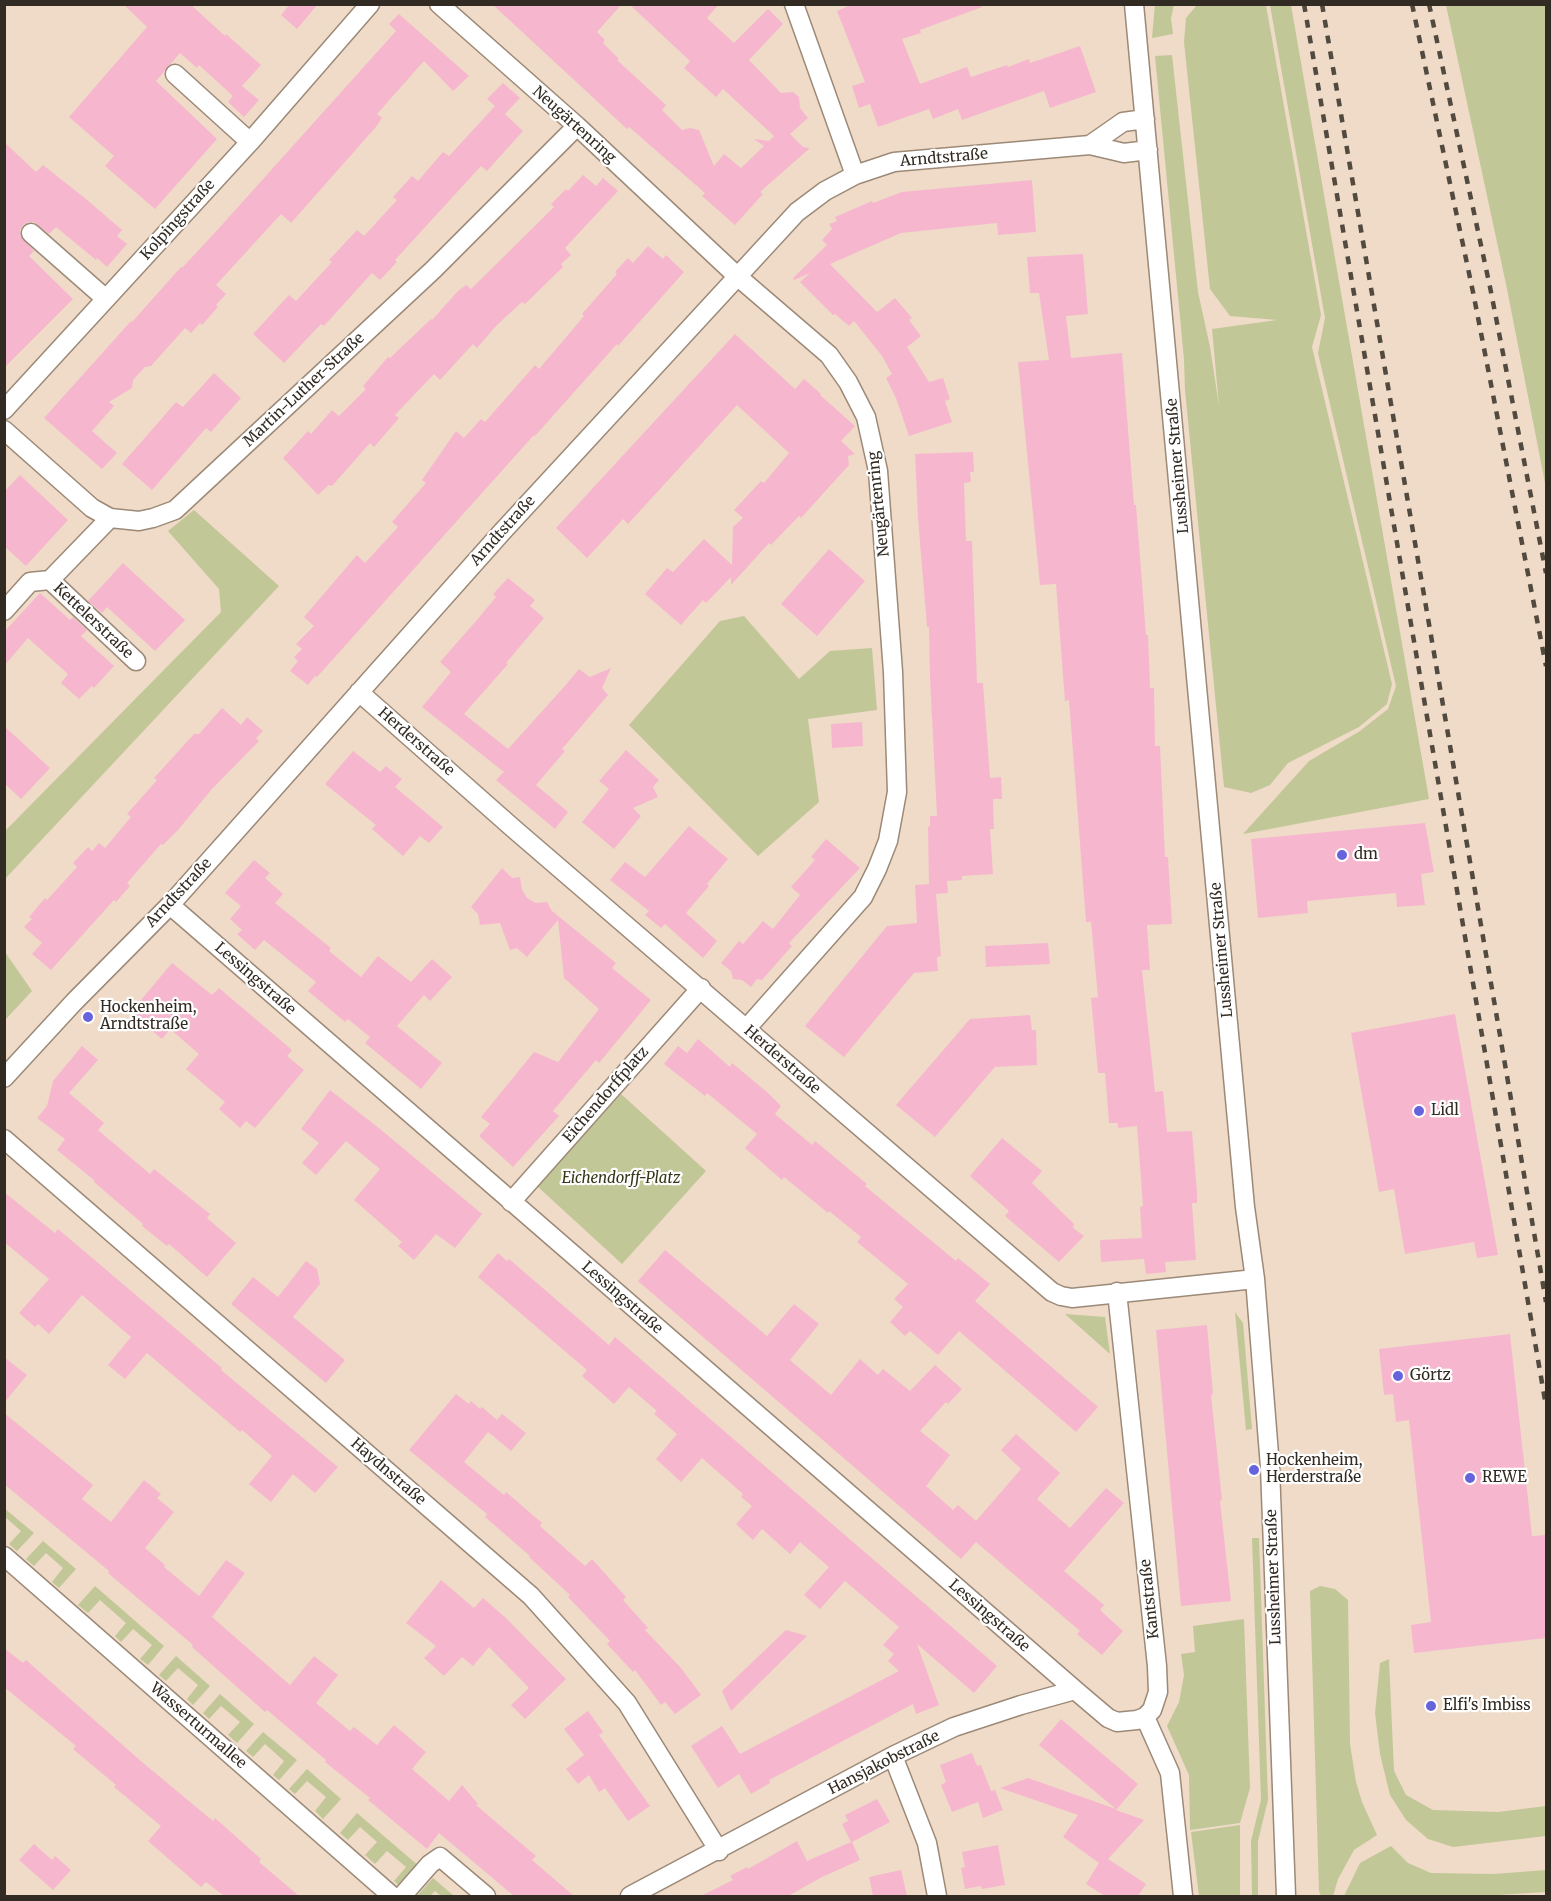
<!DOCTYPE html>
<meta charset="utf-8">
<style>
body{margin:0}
#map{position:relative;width:1551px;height:1901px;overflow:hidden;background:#efdbc8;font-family:Merriweather,serif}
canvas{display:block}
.frame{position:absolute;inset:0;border:6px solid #322b23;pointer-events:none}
</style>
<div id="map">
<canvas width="1551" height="1901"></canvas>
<div class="frame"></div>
</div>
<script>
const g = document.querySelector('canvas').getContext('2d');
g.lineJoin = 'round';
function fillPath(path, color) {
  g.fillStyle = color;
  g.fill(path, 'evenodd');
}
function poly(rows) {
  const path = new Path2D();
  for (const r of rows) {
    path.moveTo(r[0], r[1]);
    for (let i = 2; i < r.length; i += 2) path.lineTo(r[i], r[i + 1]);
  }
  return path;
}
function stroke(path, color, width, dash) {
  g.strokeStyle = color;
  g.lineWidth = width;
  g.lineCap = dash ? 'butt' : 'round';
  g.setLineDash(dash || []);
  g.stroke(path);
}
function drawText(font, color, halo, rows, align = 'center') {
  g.font = font + ' Merriweather,serif';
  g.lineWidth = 4.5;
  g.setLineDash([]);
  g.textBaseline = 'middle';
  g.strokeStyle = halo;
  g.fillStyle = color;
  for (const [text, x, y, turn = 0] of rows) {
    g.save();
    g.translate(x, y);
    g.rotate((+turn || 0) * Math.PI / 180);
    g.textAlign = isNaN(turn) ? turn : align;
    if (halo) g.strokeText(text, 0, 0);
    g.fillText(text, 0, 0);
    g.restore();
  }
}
fillPath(poly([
 [1155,4,1174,5,1171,18,1173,34,1152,38],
 [1197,5,1266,5,1321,315,1312,347,1392,684,1387,704,1359,727,1288,763,1270,785,1251,793,1224,787,1185,390,1184,359,1155,56,1172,55,1198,292,1210,347,1219,406,1212,329,1277,320,1230,316,1210,289,1184,42,1186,18],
 [1270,5,1291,5,1429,799,1243,834,1309,761,1360,731,1388,709,1396,686,1318,353,1325,318],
 [1446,5,1546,5,1546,488,1506,284],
 [194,510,279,586,5,879,5,831,221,612,219,589,168,531],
 [744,616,799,679,830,651,872,648,877,710,808,719,819,802,758,856,629,725,720,621],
 [5,952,32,991,5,1020,4,1020],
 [621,1094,706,1171,622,1264,537,1186],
 [1235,1312,1243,1323,1252,1429,1246,1430],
 [1065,1314,1105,1317,1110,1354],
 [4,1508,34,1533,17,1551,9,1544,21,1531,5,1517],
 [1252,1538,1259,1538,1268,1800,1258,1841,1258,1896,1252,1896,1251,1841,1261,1800],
 [43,1541,76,1569,59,1588,52,1582,63,1568,46,1553,34,1566,26,1559],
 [95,1586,164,1646,148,1665,140,1659,152,1645,133,1629,121,1642,115,1636,126,1623,118,1616,100,1600,88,1613,78,1605],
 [1320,1586,1335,1589,1348,1600,1350,1744,1356,1782,1362,1802,1377,1835,1354,1850,1338,1879,1333,1896,1321,1896,1319,1891,1310,1591],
 [1244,1619,1250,1788,1240,1823,1190,1830,1189,1775,1167,1726,1179,1702,1184,1675,1181,1654,1195,1652,1193,1626],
 [176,1656,210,1686,193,1705,187,1699,198,1685,178,1668,166,1681,159,1675],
 [1389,1659,1394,1771,1406,1795,1433,1810,1498,1812,1546,1806,1546,1836,1453,1847,1428,1839,1406,1820,1390,1795,1380,1754,1375,1713,1380,1663],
 [220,1694,254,1724,237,1743,228,1735,240,1722,221,1706,209,1719,203,1713],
 [263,1732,297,1760,279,1780,273,1775,284,1761,265,1744,253,1757,246,1751],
 [307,1769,341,1799,323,1819,315,1811,326,1797,307,1781,295,1794,289,1789],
 [357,1813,420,1867,401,1887,394,1881,406,1867,387,1851,375,1864,365,1855,377,1842,360,1827,348,1840,340,1833],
 [1240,1825,1240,1896,1199,1896,1191,1832],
 [1391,1846,1408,1863,1431,1873,1494,1874,1546,1870,1546,1892,1480,1896,1344,1896,1360,1863],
 [433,1878,454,1896,441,1896,435,1891,430,1896,417,1896]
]), '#c2c797');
fillPath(poly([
 [123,4,190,4,225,36,226,34,261,65,242,86,259,100,244,117,228,102,233,96,199,65,197,68,180,53,156,81,217,139,155,209,105,166,114,156,69,117,147,27],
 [290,4,318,4,297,29,281,15],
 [492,4,622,4,597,32,605,40,603,43,619,59,617,60,666,105,662,110,682,130,690,128,699,130,714,166,724,154,741,168,764,146,754,139,769,141,774,136,723,89,716,97,684,68,690,61,629,4,719,4,707,18,734,43,768,9,783,24,749,60,781,93,793,92,799,97,800,108,808,118,790,134,803,147,810,148,760,192,763,194,735,225,702,196,705,193,629,127,627,129],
 [853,4,982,4,982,7,920,30,921,33,902,39,920,84,967,67,971,77,1007,65,1008,67,1029,59,1030,63,1080,46,1096,92,1050,108,1044,91,962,120,958,109,933,119,929,109,878,127,870,104,859,108,852,86,865,82,837,11],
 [399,14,469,76,453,91,424,61,377,114,382,118,375,128,291,223,281,214,216,285,226,294,216,305,218,307,202,325,200,323,191,333,185,328,151,366,145,367,133,380,132,388,109,402,114,406,92,431,117,453,102,469,44,418,131,321,132,322,181,267,182,268,220,227,396,31,389,24],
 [503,83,520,98,505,114,523,131,487,171,481,166,395,260,397,262,380,280,372,273,324,326,321,324,284,363,253,334,289,295,296,301,332,262,329,260,357,230,364,236,397,200,393,197,412,176,418,181,443,152,449,156,495,106,487,99],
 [4,142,36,172,43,165,86,199,122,230,117,236,127,244,107,267,97,258,96,260,56,227,49,234,34,222,28,222,23,225,20,230,21,237,34,251,29,256,73,299,4,368],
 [583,175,596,186,603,178,618,191,565,248,571,255,561,264,563,267,525,304,522,302,497,325,477,348,473,344,440,380,434,374,395,415,399,418,374,447,370,443,332,486,329,485,318,495,283,458,308,431,311,434,332,410,339,416,366,389,363,386,388,357,390,358,431,319,432,320,458,291,466,285,471,289,554,207,551,204,566,189,568,191],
 [1032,180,1036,232,998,235,997,223,901,233,830,264,877,312,895,298,912,318,909,320,921,336,907,347,929,382,943,378,950,399,945,401,952,422,909,436,896,398,886,378,892,374,882,356,854,321,849,326,835,314,833,315,800,282,810,273,794,280,793,278,827,245,822,240,832,229,829,224,837,221,835,217,872,201,873,203,902,192],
 [648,246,663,259,666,255,684,272,618,346,617,344,535,436,534,435,317,677,315,676,308,685,290,671,298,661,294,657,302,649,296,644,314,626,304,617,357,555,365,563,398,527,392,522,426,483,422,480,456,431,464,438,481,419,485,422,535,365,539,369,584,316,582,314,617,274,615,272,628,258,633,263],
 [1083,254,1088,314,1066,316,1071,358,1122,353,1134,505,1136,505,1146,635,1148,635,1150,688,1154,688,1155,746,1160,746,1165,857,1168,857,1172,924,1147,925,1150,970,1142,970,1155,1092,1163,1091,1167,1132,1192,1131,1197,1193,1197,1203,1192,1203,1196,1260,1165,1262,1166,1272,1146,1274,1144,1259,1101,1262,1100,1240,1142,1238,1140,1207,1143,1206,1137,1126,1118,1128,1118,1123,1109,1123,1105,1073,1098,1073,1091,998,1098,997,1091,922,1086,922,1069,700,1065,701,1056,584,1040,585,1018,362,1049,360,1039,293,1030,293,1027,257],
 [735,334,795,389,804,379,821,394,820,395,855,426,841,441,855,454,848,456,849,465,801,518,799,516,771,545,769,543,731,585,731,577,706,603,703,600,681,625,645,594,667,568,673,572,704,539,732,565,733,527,743,518,734,510,761,481,764,483,789,453,737,405,628,524,623,519,587,558,556,528],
 [214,373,241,398,211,432,206,428,152,490,122,464,176,402,183,407],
 [973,452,974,472,970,472,971,482,964,483,966,541,972,541,977,683,983,683,990,778,1001,777,1002,799,993,799,994,829,990,829,993,874,962,876,962,880,947,881,948,893,936,894,941,956,937,957,938,971,914,973,844,1057,805,1026,887,926,917,923,915,885,929,884,928,827,930,826,930,816,937,816,930,678,929,627,927,627,918,518,915,454],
 [20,475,68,520,26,566,4,546,4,492],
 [829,549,865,581,817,636,781,604],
 [123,563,185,620,155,651,107,607,102,613,88,601],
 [508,578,535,600,530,606,544,618,506,663,508,664,464,714,508,749,563,688,579,669,590,677,611,668,602,688,608,695,562,749,565,751,536,785,568,812,555,829,496,780,504,772,422,707,451,672,440,662,476,621,496,597,493,594],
 [40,593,70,620,73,617,87,630,81,636,114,666,94,688,92,686,79,699,61,683,68,674,28,638,4,666,4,632],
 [222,708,241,725,247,717,263,731,256,738,259,741,212,789,178,830,163,845,161,844,127,883,130,886,116,902,114,900,51,970,32,954,42,943,24,927,32,919,29,917,45,898,47,900,77,867,73,863,88,847,92,851,99,843,105,848,131,817,127,814,157,780,154,778,194,734,199,734],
 [862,722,863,746,832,748,831,724],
 [4,726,50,768,21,799,4,783],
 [626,750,659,780,653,787,658,797,633,808,641,816,614,849,582,822,609,789,599,781],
 [353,751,380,772,386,766,402,779,395,787,443,827,429,843,420,836,403,856,372,829,376,825,325,784],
 [1425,823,1434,872,1421,874,1425,905,1397,907,1396,893,1307,901,1308,913,1258,918,1251,839],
 [689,826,728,859,707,884,709,886,686,913,717,941,703,958,665,924,661,928,645,915,649,911,610,880,625,862,645,877],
 [826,839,860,868,789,943,792,946,762,980,757,979,751,987,742,980,733,979,731,971,721,963,739,941,743,944,763,921,773,929,800,895,791,887,815,860,811,857],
 [254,860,270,873,265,878,283,894,275,903,331,948,329,951,361,977,378,956,411,982,432,959,452,977,430,1001,424,995,397,1026,442,1063,421,1089,365,1043,370,1037,348,1019,345,1022,308,991,316,982,264,940,255,950,237,934,242,930,230,919,241,906,225,893],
 [502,868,512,878,520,877,522,890,527,898,536,903,547,902,552,911,616,963,612,968,651,1000,599,1063,596,1060,553,1111,559,1116,513,1167,479,1136,490,1124,481,1117,534,1052,558,1062,599,1009,564,978,558,920,527,957,517,948,510,950,500,923,480,925,478,914,471,907],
 [1048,943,1050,964,986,967,985,946],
 [172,963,212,995,219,988,292,1050,287,1056,304,1070,255,1128,246,1121,240,1128,219,1109,225,1102,186,1069,199,1054,170,1029,162,1039,130,1013],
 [1455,1014,1498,1255,1477,1258,1474,1242,1405,1254,1394,1189,1379,1192,1351,1033],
 [1030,1015,1032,1030,1036,1030,1037,1065,995,1067,935,1137,896,1105,970,1019],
 [698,1039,730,1067,732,1063,767,1092,781,1106,775,1114,793,1129,812,1145,815,1141,867,1184,865,1186,956,1261,958,1258,990,1284,975,1301,1098,1407,1076,1432,959,1331,938,1355,910,1331,905,1336,890,1322,903,1307,894,1299,908,1284,857,1242,861,1237,829,1211,828,1213,784,1177,782,1180,745,1148,757,1134,707,1093,705,1096,664,1064,678,1046,687,1053],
 [82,1046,98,1060,69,1093,104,1123,98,1130,150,1174,154,1169,210,1214,207,1218,236,1243,207,1277,169,1244,167,1246,142,1226,143,1224,94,1182,95,1181,57,1150,65,1139,37,1118,47,1106,53,1081],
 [330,1090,380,1129,482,1214,455,1248,436,1234,414,1260,398,1246,402,1242,354,1200,380,1169,346,1141,316,1175,302,1163,319,1143,301,1129],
 [1002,1138,1042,1171,1032,1183,1074,1224,1073,1228,1084,1236,1059,1262,1005,1216,1009,1211,970,1176],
 [4,1192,55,1233,58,1229,222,1368,221,1370,338,1467,315,1493,293,1474,271,1502,249,1484,272,1456,242,1430,240,1432,147,1353,125,1379,108,1365,131,1337,82,1295,49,1334,38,1324,35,1327,19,1313,49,1279,4,1242],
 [665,1250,767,1336,794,1304,819,1324,790,1360,831,1395,860,1359,878,1375,883,1369,910,1391,935,1365,962,1389,948,1404,946,1402,920,1431,950,1455,926,1486,953,1510,958,1505,976,1521,1021,1469,1001,1450,1016,1434,1060,1473,1037,1499,1070,1528,1106,1488,1124,1503,1064,1571,1104,1605,1100,1610,1123,1631,1102,1655,1077,1634,1080,1631,976,1542,961,1559,638,1281],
 [498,1253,507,1261,509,1259,609,1345,615,1337,997,1666,974,1693,917,1644,939,1705,916,1714,913,1704,769,1780,770,1783,751,1794,739,1774,718,1788,691,1746,722,1726,740,1754,899,1671,888,1661,894,1654,883,1645,899,1627,845,1581,820,1609,804,1595,829,1567,800,1542,790,1554,762,1529,753,1540,736,1524,752,1506,741,1497,743,1494,702,1458,681,1482,656,1459,677,1434,654,1414,657,1411,629,1387,614,1404,582,1376,587,1370,478,1277],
 [306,1261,317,1269,320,1284,293,1317,345,1360,326,1383,231,1304,253,1277,278,1297],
 [1207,1325,1213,1394,1211,1395,1222,1500,1220,1501,1231,1601,1181,1606,1156,1330],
 [1510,1334,1532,1536,1546,1535,1546,1638,1414,1653,1411,1625,1431,1622,1409,1420,1396,1422,1393,1394,1384,1395,1379,1349],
 [4,1357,27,1375,4,1403],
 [456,1394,469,1404,471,1401,480,1409,482,1407,497,1420,491,1427,502,1414,526,1433,511,1451,488,1432,464,1462,504,1495,506,1492,542,1523,540,1526,585,1566,592,1559,626,1597,623,1600,648,1628,645,1630,681,1668,701,1695,675,1714,665,1702,661,1705,635,1670,633,1672,607,1644,610,1641,568,1597,570,1595,529,1557,530,1556,485,1517,487,1514,409,1450],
 [4,1413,93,1485,82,1499,111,1522,144,1480,161,1494,157,1498,174,1512,145,1548,165,1565,164,1567,199,1596,226,1560,245,1573,212,1617,290,1685,314,1656,338,1675,316,1703,350,1731,354,1727,377,1745,394,1725,426,1752,412,1769,449,1801,462,1785,478,1804,476,1805,536,1856,532,1860,574,1896,514,1896,439,1833,427,1849,368,1800,370,1798,325,1762,326,1760,267,1710,265,1712,192,1647,193,1645,108,1573,109,1571,4,1484],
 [441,1580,474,1608,483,1598,506,1618,566,1679,525,1719,511,1705,529,1688,489,1647,473,1666,462,1657,444,1676,424,1658,436,1646,406,1623],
 [786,1630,807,1636,731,1711,722,1691],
 [4,1648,23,1663,26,1660,142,1762,213,1821,215,1818,261,1859,259,1862,299,1896,224,1896,206,1882,201,1887,148,1841,161,1826,114,1787,116,1785,73,1749,76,1746,4,1687],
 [588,1711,603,1732,599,1735,650,1806,628,1821,605,1788,599,1792,589,1775,578,1784,566,1769,584,1755,564,1729],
 [1061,1719,1138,1784,1116,1810,1144,1820,1108,1859,1146,1884,1138,1896,1105,1896,1086,1884,1099,1863,1063,1837,1078,1815,1000,1788,1028,1778,1116,1809,1039,1745],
 [972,1753,977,1766,981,1765,991,1791,995,1790,1003,1810,983,1818,978,1802,952,1812,941,1785,946,1782,940,1765],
 [877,1799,890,1822,852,1842,860,1860,822,1877,788,1896,701,1896,733,1880,730,1876,747,1867,748,1869,797,1841,807,1861,851,1842,842,1824,848,1821,845,1815],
 [34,1844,52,1860,55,1856,71,1870,53,1890,19,1860],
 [998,1845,1005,1885,982,1889,981,1886,965,1889,961,1868,965,1867,962,1852],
 [901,1870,907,1896,873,1896,869,1877]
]), '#f6b7ce');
const minor = poly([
 [439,4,577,126,737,276,829,355,848,382,866,417,878,471,893,672,897,792,888,841,877,869,863,897,746,1029],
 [794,4,855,175],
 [1134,4,1245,1207,1255,1279,1270,1467,1286,1896],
 [175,74,250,142],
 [1090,145,1123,122,1145,119],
 [31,233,106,299],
 [4,410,250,142,370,4],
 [4,430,92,508,110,518,139,521,153,518,175,510,433,270,577,126],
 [50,580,136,661],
 [4,611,30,582,50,580,110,518],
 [359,692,514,829,1052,1292,1061,1296,1072,1298,1255,1279],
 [170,905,1075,1690],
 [4,1078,74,1002,170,905,502,532,797,212,825,191,855,175,894,162,1090,145,1124,153,1148,150],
 [4,1139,531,1596,627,1703,719,1851],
 [511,1202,701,988],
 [4,1556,392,1896],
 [1145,1717,1170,1773,1183,1896],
 [893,1756,927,1843,937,1896],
 [402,1896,430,1864,440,1857,486,1896],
 [630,1896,893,1756,954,1727,1021,1705,1075,1690,1108,1718,1117,1722,1137,1720,1145,1717,1152,1710,1158,1692,1157,1666,1117,1292]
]);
stroke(minor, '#9c8977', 21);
stroke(minor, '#fff', 18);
stroke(poly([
 [1304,4,1546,1406],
 [1322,4,1546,1302],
 [1412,4,1473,292,1546,666],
 [1429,4,1490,287,1546,573]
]), '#52493f', 4.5, [8, 8]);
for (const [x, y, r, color] of [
 [1342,855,6,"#6763dd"],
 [88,1017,6,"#6763dd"],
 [1419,1111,6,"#6763dd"],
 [1398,1376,6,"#6763dd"],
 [1254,1470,6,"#6763dd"],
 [1470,1478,6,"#6763dd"],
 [1431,1706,6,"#6763dd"]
]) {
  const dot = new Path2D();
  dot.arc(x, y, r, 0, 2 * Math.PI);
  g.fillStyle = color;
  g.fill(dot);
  stroke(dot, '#fff', 2);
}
drawText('15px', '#322b23', '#fff', [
 ["Neugärtenring",574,125,42],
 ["Arndtstraße",944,158,-5],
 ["Kolpingstraße",178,220,-48],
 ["Martin-Luther-Straße",304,390,-43],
 ["Lussheimer Straße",1178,466,-95],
 ["Neugärtenring",879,504,-96],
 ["Arndtstraße",503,531,-48],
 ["Kettelerstraße",93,621,43],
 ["Herderstraße",416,742,41],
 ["Arndtstraße",179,893,-47],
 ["Lussheimer Straße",1222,950,-95],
 ["Lessingstraße",255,979,41],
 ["Herderstraße",782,1060,41],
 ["Eichendorffplatz",606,1095,-49],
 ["Lessingstraße",622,1298,41],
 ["Haydnstraße",388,1472,41],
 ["Lussheimer Straße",1274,1577,-92],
 ["Kantstraße",1150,1599,-96],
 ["Lessingstraße",989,1616,41],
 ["Wasserturmallee",198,1726,41],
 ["Hansjakobstraße",884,1763,-27]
]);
drawText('15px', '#322b23', '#fff', [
 ["dm",1354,855],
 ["Hockenheim,",100,1008],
 ["Arndtstraße",100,1025],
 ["Lidl",1431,1111],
 ["Görtz",1410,1376],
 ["Hockenheim,",1266,1461],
 ["Herderstraße",1266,1478],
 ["REWE",1482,1478],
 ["Elfi's Imbiss",1443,1706]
], 'left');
drawText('italic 15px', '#343615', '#fff', [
 ["Eichendorff-Platz",621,1179]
]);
</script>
